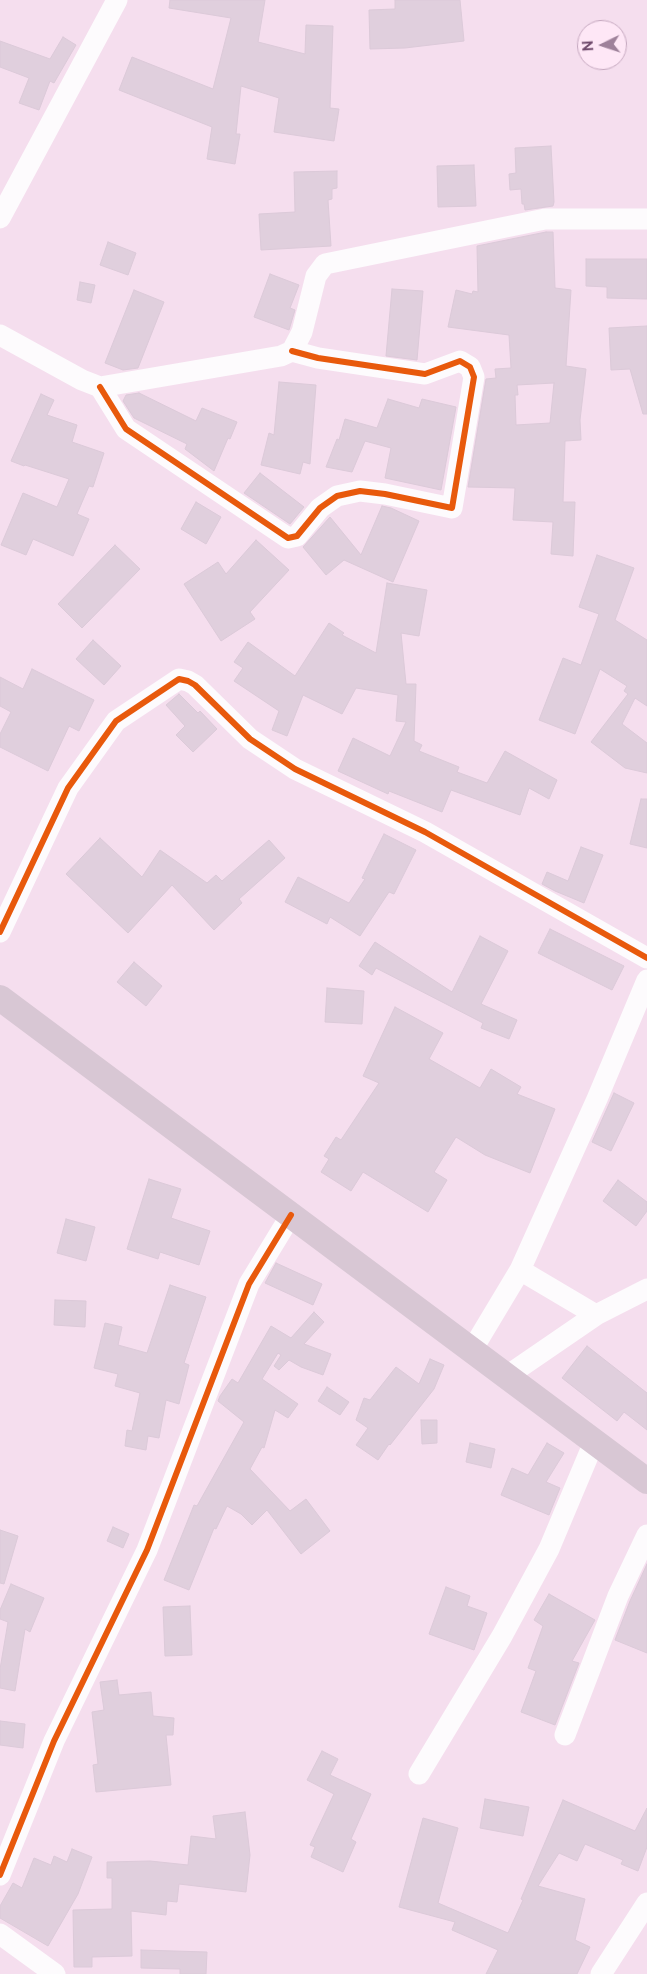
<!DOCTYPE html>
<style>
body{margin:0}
#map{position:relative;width:647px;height:1974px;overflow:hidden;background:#f4e7f0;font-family:Raleway,sans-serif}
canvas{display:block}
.north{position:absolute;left:577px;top:20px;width:50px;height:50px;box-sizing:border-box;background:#fee7f6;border:1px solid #c5a8bf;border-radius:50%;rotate:266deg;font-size:14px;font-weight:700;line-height:20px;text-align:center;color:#6f4a6c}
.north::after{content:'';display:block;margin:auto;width:18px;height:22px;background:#9e819a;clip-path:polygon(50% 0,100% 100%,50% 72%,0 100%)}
</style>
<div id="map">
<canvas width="647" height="1974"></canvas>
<div class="north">N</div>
</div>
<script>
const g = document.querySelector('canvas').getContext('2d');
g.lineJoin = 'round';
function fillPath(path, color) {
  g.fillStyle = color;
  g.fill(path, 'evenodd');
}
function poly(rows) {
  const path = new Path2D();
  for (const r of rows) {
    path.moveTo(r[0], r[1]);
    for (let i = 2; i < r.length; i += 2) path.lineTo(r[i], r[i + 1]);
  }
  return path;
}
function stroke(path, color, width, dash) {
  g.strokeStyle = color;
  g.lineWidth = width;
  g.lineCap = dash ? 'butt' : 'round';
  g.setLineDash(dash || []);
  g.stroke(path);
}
fillPath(poly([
 [0,0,647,0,647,1974,0,1974],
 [587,30,617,30,617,60,587,60]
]), '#f5deee');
const building = poly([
 [170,0,265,0,258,42,305,54,306,25,333,26,330,108,339,109,334,141,274,132,279,98,241,86,236,134,240,134,235,164,207,159,212,127,119,90,132,57,213,89,231,18,169,8,170,0],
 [395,0,460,0,464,41,405,48,370,49,369,10,395,9,395,0],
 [63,37,76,45,54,83,50,81,39,110,19,103,29,78,0,67,0,41,50,59,63,37],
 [551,146,554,202,553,206,525,210,524,204,522,204,521,189,510,190,509,174,516,173,515,148,551,146],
 [474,165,476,206,438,207,437,166,474,165],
 [337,171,337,188,332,189,332,199,328,200,331,246,261,250,259,214,295,212,294,172,337,171],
 [546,232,553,232,555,288,571,290,566,366,586,369,580,420,581,440,565,441,563,502,575,502,573,556,551,554,553,522,513,520,515,488,468,487,486,379,496,378,495,369,511,368,509,335,448,327,456,290,472,294,473,291,478,292,477,246,546,232],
 [554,383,550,423,516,425,515,395,518,395,517,385,554,383],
 [108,242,136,253,128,275,100,265,108,242],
 [586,259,647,259,647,299,607,298,607,287,586,286,586,259],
 [270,274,299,285,290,308,295,310,289,330,254,317,270,274],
 [80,282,95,285,91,303,77,300,80,282],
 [392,289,423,291,417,360,386,356,392,289],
 [134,290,164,302,138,368,123,370,105,363,134,290],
 [647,326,647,414,643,414,630,369,611,370,609,328,647,326],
 [279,382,316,385,310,464,303,462,300,474,261,465,269,433,274,435,279,382],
 [139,393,196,421,202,408,237,422,230,439,228,438,214,471,185,449,187,444,134,418,123,401,126,395,139,393],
 [41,394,54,400,47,415,77,425,72,442,104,453,93,487,89,486,77,514,89,519,73,556,33,539,26,555,1,545,23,493,57,507,69,479,25,465,24,466,11,461,41,394],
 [388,399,419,408,422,399,456,407,441,490,385,478,391,448,365,441,352,472,326,467,337,439,339,440,345,419,377,428,388,399],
 [260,473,304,507,290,524,244,493,260,473],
 [196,502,221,517,206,544,181,529,196,502],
 [382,506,391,508,419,521,393,582,344,560,326,575,303,547,330,517,361,555,382,506],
 [256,540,289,570,250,612,255,619,221,641,184,584,218,562,226,574,256,540],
 [115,545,140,569,82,628,58,604,115,545],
 [597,555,634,568,615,620,647,640,647,706,635,698,622,724,647,743,647,773,625,768,591,742,628,694,624,691,627,686,600,669,575,734,539,720,563,658,581,665,599,614,579,607,597,555],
 [387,583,427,590,419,636,401,633,406,684,416,684,414,741,422,745,419,751,459,767,457,772,487,783,505,751,557,780,549,799,529,788,520,815,451,790,442,812,389,791,388,794,338,771,353,738,390,756,406,722,396,721,398,695,356,688,342,714,303,695,287,736,272,730,279,711,234,681,243,668,234,662,248,642,295,676,329,623,344,633,342,635,376,653,387,583],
 [93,640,121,666,104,685,76,659,93,640],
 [32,669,94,700,79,731,69,726,48,771,0,747,0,734,11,712,0,706,0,677,23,689,32,669],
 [179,694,198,713,200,711,217,729,193,752,176,735,185,726,166,705,179,694],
 [641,799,647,799,647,848,630,844,641,799],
 [384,834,416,850,394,894,389,892,360,936,330,917,327,924,285,902,298,877,349,903,365,879,362,878,384,834],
 [100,838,142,877,160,850,207,883,216,875,222,881,269,840,285,858,239,899,242,903,214,930,172,885,128,933,66,874,100,838],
 [581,847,603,855,584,903,555,891,542,884,547,872,568,881,581,847],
 [550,929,624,966,612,990,538,953,550,929],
 [480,936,508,951,481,1004,517,1020,509,1039,481,1028,483,1023,376,968,372,975,359,966,375,942,452,992,480,936],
 [134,962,162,986,146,1006,117,982,134,962],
 [327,988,364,991,362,1024,325,1022,327,988],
 [395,1007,443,1033,429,1059,480,1088,491,1069,521,1087,517,1094,555,1109,530,1173,485,1155,456,1137,434,1172,447,1180,428,1212,363,1172,351,1191,321,1172,329,1159,324,1156,336,1137,341,1140,379,1083,363,1076,395,1007],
 [614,1093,634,1103,611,1151,592,1142,614,1093],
 [149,1179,181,1189,171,1218,210,1231,199,1265,160,1252,158,1259,127,1249,149,1179],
 [618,1180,647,1202,647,1211,636,1226,603,1201,618,1180],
 [66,1219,95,1227,86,1261,57,1253,66,1219],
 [276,1263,322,1284,313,1305,265,1283,276,1263],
 [170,1285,206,1297,184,1363,189,1365,179,1404,166,1400,159,1438,148,1436,146,1450,125,1446,127,1430,132,1431,140,1393,115,1386,118,1374,94,1368,105,1323,122,1327,118,1345,147,1353,170,1285],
 [55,1300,86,1301,85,1327,54,1325,55,1300],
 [314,1312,324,1322,304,1344,331,1354,323,1375,301,1367,289,1360,279,1370,274,1366,281,1355,278,1353,262,1379,298,1404,288,1418,275,1410,264,1448,262,1447,250,1469,290,1511,306,1499,330,1531,301,1554,267,1510,252,1525,241,1514,227,1506,216,1529,214,1528,189,1590,164,1580,194,1505,197,1506,244,1422,218,1401,220,1396,232,1379,238,1383,271,1326,291,1338,314,1312],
 [587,1346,647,1393,647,1430,624,1412,617,1421,562,1378,587,1346],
 [430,1359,444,1365,434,1389,390,1445,389,1444,378,1460,356,1445,368,1428,356,1420,364,1398,370,1400,396,1367,419,1384,430,1359],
 [327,1387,349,1402,340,1415,318,1401,327,1387],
 [421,1420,437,1420,437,1443,422,1444,421,1420],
 [470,1443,495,1449,491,1468,466,1462,470,1443],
 [547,1443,564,1453,546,1482,560,1488,549,1515,501,1495,512,1468,528,1475,547,1443],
 [113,1527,129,1534,123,1548,107,1541,113,1527],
 [0,1530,18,1536,4,1584,0,1583,0,1530],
 [647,1564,647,1653,615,1640,630,1601,647,1564],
 [11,1584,44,1598,30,1632,25,1629,15,1691,0,1688,0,1669,8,1622,0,1619,0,1610,11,1584],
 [446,1587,470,1596,467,1606,487,1613,474,1650,429,1634,446,1587],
 [549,1594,595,1620,572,1661,579,1663,555,1725,521,1712,536,1671,528,1668,543,1626,534,1620,549,1594],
 [190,1606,192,1655,165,1656,163,1607,190,1606],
 [117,1680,119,1695,151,1692,153,1716,174,1718,173,1735,166,1735,171,1785,96,1792,93,1765,98,1764,92,1712,104,1710,100,1682,117,1680],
 [0,1721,25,1724,23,1748,0,1745,0,1721],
 [322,1751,338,1759,330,1775,371,1794,351,1839,356,1842,343,1872,311,1857,315,1847,310,1845,334,1794,307,1780,322,1751],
 [485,1799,529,1807,523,1836,480,1828,485,1799],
 [563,1800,635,1831,647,1808,647,1847,638,1871,621,1864,623,1860,585,1844,577,1861,559,1853,538,1886,585,1899,575,1940,590,1947,577,1974,486,1974,498,1950,452,1930,455,1922,399,1907,423,1818,458,1828,438,1903,508,1933,523,1900,521,1899,563,1800],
 [245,1812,250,1855,246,1892,179,1884,177,1902,167,1901,166,1915,131,1911,132,1956,92,1957,92,1967,74,1967,73,1910,112,1909,112,1878,107,1878,107,1862,150,1861,188,1865,191,1836,216,1839,213,1816,245,1812],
 [72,1849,92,1857,78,1894,48,1946,0,1918,0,1906,13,1883,22,1888,34,1858,51,1865,54,1856,67,1862,72,1849],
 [141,1950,207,1952,206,1974,180,1974,180,1969,141,1968,141,1950]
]);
fillPath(building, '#e0cfdd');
stroke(building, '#dccad9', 1);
stroke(poly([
 [0,218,117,0],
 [0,335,82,380,100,387,281,356,292,351,302,332,316,276,325,264,545,219,647,219],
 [100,387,126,429,288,538,297,536,320,508,337,496,360,491,385,494,452,508,474,377,470,367,460,361,425,374,318,358,292,351],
 [0,932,68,788,116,721,179,679,188,681,195,685,250,739,295,769,425,832,647,958],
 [520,1270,596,1315],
 [472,1350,520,1270,597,1099,647,980],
 [507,1376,596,1315,647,1289],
 [565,1735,618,1596,647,1535],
 [419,1774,502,1636,549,1549,594,1442],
 [0,1875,54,1741,147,1550,249,1284,291,1215],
 [0,1934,55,1974],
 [601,1974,647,1903]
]), '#fdfbfd', 21);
stroke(poly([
 [0,998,647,1481]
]), '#d8c7d4', 26);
stroke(poly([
 [100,387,126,429,288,538,297,536,320,508,337,496,360,491,385,494,452,508,474,377,470,367,460,361,425,374,318,358,292,351],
 [0,932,68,788,116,721,179,679,188,681,195,685,250,739,295,769,425,832,647,958],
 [0,1875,54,1741,147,1550,249,1284,291,1215]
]), '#e8590c', 6);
</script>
